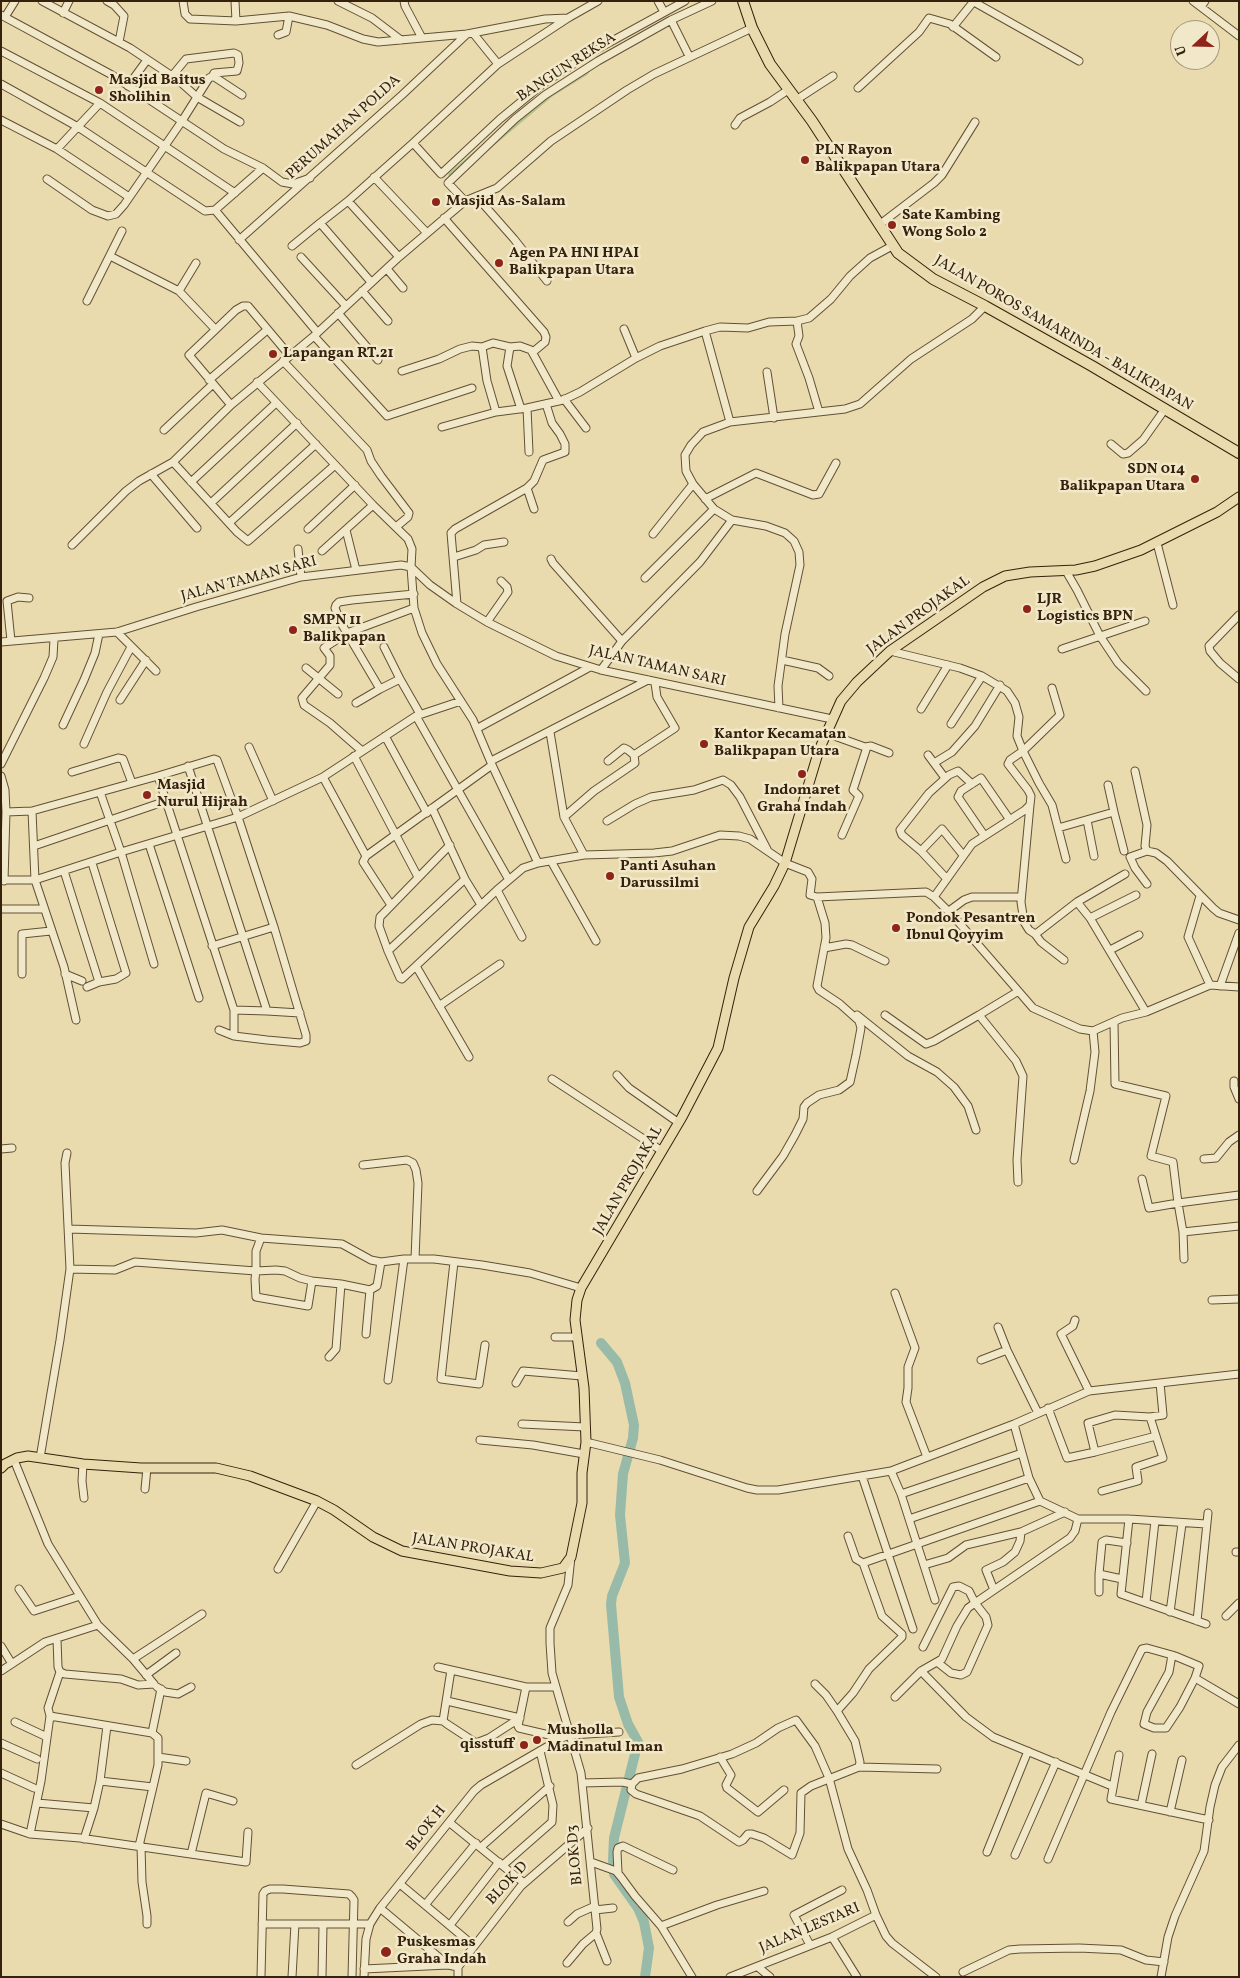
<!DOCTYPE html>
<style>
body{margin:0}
#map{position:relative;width:1240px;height:1978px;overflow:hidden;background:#eadbae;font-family:Vollkorn,serif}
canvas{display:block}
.frame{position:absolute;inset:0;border:2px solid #35210c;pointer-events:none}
.north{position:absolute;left:1170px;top:20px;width:50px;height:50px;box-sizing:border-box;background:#f1e8ca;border:1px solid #a6987e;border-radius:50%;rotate:249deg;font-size:14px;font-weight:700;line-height:20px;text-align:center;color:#35210c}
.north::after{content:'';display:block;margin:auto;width:18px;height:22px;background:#8f2418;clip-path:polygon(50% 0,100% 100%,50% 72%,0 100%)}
</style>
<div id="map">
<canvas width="1240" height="1978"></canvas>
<div class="frame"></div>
<div class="north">U</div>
</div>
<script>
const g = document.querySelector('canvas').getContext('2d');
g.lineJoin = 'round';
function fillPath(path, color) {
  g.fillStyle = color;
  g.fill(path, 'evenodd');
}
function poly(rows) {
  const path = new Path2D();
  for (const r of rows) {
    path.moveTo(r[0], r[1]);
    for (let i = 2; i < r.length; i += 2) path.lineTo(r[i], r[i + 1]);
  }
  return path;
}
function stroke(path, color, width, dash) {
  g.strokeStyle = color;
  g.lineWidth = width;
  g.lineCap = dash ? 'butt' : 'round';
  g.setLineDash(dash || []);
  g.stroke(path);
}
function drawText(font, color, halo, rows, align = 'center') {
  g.font = font + ' Vollkorn,serif';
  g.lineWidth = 5;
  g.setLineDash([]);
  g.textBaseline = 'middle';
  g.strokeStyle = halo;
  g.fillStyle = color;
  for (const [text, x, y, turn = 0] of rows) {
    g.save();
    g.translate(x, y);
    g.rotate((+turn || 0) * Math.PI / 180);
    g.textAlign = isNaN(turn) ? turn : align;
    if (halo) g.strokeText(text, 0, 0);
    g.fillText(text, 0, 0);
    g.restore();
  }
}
fillPath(poly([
 [585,67,589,73,587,75,553,96,485,153,450,179,448,174,498,131]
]), '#b5c18b');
stroke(poly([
 [601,1343,617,1362,625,1383,634,1425,633,1438,623,1474,620,1515,625,1563,612,1596,611,1604,619,1697,628,1724,638,1742,614,1838,613,1859,614,1874,638,1908,644,1922,649,1948,645,1977]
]), '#98bba9', 10);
const minor = poly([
 [42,1,130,48,178,80,197,97,240,122],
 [107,1,114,5,124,16,119,42],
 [183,1,185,14,190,19,236,21,289,16,327,25,363,39,378,42,467,34,545,19,568,18],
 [235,1,236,21],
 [338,1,372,18,401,40],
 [404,1,405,6,422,38],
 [658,1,664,12],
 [1193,1,1239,36],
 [974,2,1079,61],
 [1201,7,1205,1],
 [63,13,69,1],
 [1,15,112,75,224,149,263,168,282,182,293,184,310,178],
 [5,17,15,1],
 [671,20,689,56],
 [953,27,974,1],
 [473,33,498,64],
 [278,35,286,32,289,16],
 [1,51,100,103,235,193],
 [172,76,186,59,234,53,238,55,239,63,237,71,214,73,212,77],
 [1,84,78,127,205,211,215,210,263,168],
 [128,86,147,60],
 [858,88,919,32,929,18,950,24,996,57],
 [796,100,833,76],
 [1,120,57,149,129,197],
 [735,125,740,118,770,102,788,90],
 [413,143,441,174,500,119,544,83,592,52,685,1],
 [57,149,100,103],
 [374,177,427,233],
 [47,179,92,210,108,216,116,214,124,205,182,121,209,78,213,76,242,95],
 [477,197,514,239,547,281],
 [348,201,399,257],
 [465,201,448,183,515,119,545,95,598,61,671,20,712,1],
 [215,210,317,332],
 [444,218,544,332,546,337,545,342,533,352],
 [879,225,934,183,942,175,975,122],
 [239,240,402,95,467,34],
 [292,246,320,223],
 [110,256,179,291],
 [301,257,346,306],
 [196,263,179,291,215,329],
 [387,269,403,288],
 [371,282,320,223,348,201,413,143,498,64,568,18,598,1],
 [362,291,388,321],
 [87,301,122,231],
 [338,313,378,360],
 [797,321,799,336,796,344,809,378,819,412],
 [624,329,636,358],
 [705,331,730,422],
 [314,336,387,416,472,388],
 [510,347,507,366,521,409],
 [283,361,367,450,371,461,381,476,409,513,408,517,396,527],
 [402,371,439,359,460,349,472,346,482,347],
 [767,372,774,418],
 [209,380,267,330],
 [257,382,373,505,408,539,412,549,411,567,414,608,422,633,437,664,473,720,492,765,538,863],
 [564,399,586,428],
 [231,405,189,355,236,310,243,306,248,306,290,356],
 [527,408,529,452],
 [496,412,487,381,482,347,493,343,510,347,520,346,531,350,559,401],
 [442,427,496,412,527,408,563,400,580,392,636,358,660,346,705,331,720,327,748,328,769,322,797,321,809,318,831,299,850,276,870,258,892,246],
 [164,430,213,384],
 [1111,444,1123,454,1128,453,1143,440,1165,409],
 [173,462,237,532,248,541,335,465],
 [151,474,197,528],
 [191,482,276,403],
 [527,488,534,509],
 [705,499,756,473,813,495,819,494,836,463],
 [211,503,297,423],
 [229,523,316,444],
 [308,529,355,485],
 [346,530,356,570],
 [653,534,693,484],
 [1157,543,1173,605],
 [72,545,126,491,139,481,173,462,231,405,314,336,399,257,465,201,497,188,551,141,627,90,654,74,752,28],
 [298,549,301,577],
 [322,551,373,505],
 [454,557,476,550,484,545,504,542],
 [551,559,553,563,622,641],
 [1066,571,1077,590,1100,636,1118,663,1146,691],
 [645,578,714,509],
 [457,604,451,533,455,529,527,488,534,481,543,460,565,452,565,444,560,434,552,423,546,404],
 [1239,615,1209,646,1210,651,1220,663,1239,679],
 [487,622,508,592,507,587,501,581],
 [117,632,156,671],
 [11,641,7,601,18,597,29,598],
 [1,642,117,632,196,607,301,577,401,565,411,567,430,585,457,604,487,622,556,656,601,670,832,719],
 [384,647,400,679],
 [1062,649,1145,621],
 [890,651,960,668,982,676,1007,691,1015,703,1019,717,1017,736,1023,751,1010,760,1008,764,1028,790,1031,796,1030,805,1025,810,972,844,934,897],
 [782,660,818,668,829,676],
 [306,668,338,694],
 [601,670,622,641,700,562,732,520],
 [1052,688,1060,715,1023,751,1039,783,1052,805,1066,859],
 [380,689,400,679,420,714],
 [120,700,146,660],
 [356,703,380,689,341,623,335,608,336,605,339,602,352,600,414,594],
 [779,708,778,686,785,634,800,565,799,552,794,541,785,533,766,526,732,520,714,509,693,484,686,471,685,455,691,445,703,432,730,422,845,409,860,404,911,359,972,319,985,306],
 [921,709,948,665],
 [416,716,509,880],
 [951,724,982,676],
 [63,725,84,680,95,653,99,634],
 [478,728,590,667],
 [550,732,564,817,584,855],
 [826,733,865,747,866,750,853,790,859,796,842,835],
 [385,736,427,813],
 [84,744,107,692,131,647],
 [249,747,273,801],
 [865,747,871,746,889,753],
 [362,751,330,723,304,705,302,698,330,665,330,656,324,648,347,633,414,608],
 [928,755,945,778],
 [354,756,418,877],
 [491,761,648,680],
 [608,761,624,748,628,750,634,755],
 [934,763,952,752,975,726,1000,685],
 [1,764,44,678,53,657,54,639],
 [188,766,267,1011,300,1013],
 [1135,771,1147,825,1145,846,1147,851,1156,853,1167,861,1213,908,1219,913,1239,920],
 [72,772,118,758,123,759,132,783],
 [1,776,5,790,6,812,4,881],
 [158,776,166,801],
 [323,777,366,856,492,765],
 [1108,785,1114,812],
 [100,792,121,852,154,964],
 [1030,805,1021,902,1024,922,1029,930,1035,934,1037,933,1077,902,1090,918,1146,1012],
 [432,808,465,879,481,905],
 [32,811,35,880,64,967,76,1020],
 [6,812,32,811,158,776,214,759,217,760,238,817,274,927,306,1035,306,1041,300,1043,267,1040,234,1036,219,1030],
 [564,817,594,791,635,763,634,755,675,728,657,697,655,683],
 [1087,820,1094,856],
 [607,821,635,804,651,797,694,790,723,780,731,785,740,797,767,849],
 [1058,828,1114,812,1124,851],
 [984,835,958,797,961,791,981,778,1010,820],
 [149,844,199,998],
 [450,845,380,917,379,926,388,951,400,978,402,979,497,890,523,868,538,863,584,855,654,853,672,851,720,835,739,836,750,839,785,863,808,872,812,879,810,895,817,897,926,892,934,897,954,917,1033,1008,1080,1029,1093,1031,1122,1018,1146,1012,1210,985,1239,987],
 [34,846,166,801,234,1010,267,1011],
 [921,851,942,829,963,855],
 [1147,851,1130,857,1135,868,1147,884],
 [366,856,363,862,391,905],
 [551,861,596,941],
 [64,871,99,982],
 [947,879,921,851,902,835,900,830,929,793,949,775,958,771,972,784],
 [1,880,35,880,121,852,238,817,323,777,416,716,461,701],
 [497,890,522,937],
 [1200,896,1188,937,1210,985],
 [1077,902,1125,874],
 [1,909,43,909],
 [949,911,964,900,972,897,1021,897],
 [1090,918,1136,895],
 [1035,934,1041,942,1064,960],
 [212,946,274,927],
 [824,948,846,944,852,945,885,961],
 [1110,950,1139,935],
 [388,951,465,879],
 [416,966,469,1057],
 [22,974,22,934,51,931],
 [65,974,82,981],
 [1220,986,1239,933],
 [87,987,99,982,116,979,126,973,92,863],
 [1017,992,979,1015,1016,1061,1023,1076,1017,1160,1018,1182],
 [439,1006,500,964],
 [234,1010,234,1036],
 [857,1015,908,1056,937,1072,954,1087,968,1106,976,1130],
 [885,1015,926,1044,934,1041,979,1015],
 [1114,1022,1115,1084,1166,1096,1151,1156,1173,1162,1178,1203,1149,1208,1142,1179],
 [617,1075,629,1088,679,1123],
 [552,1079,662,1151],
 [1234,1081,1234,1087,1239,1099],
 [1,1149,12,1148],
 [1204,1159,1216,1158,1229,1142,1239,1135],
 [1074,1160,1090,1091,1095,1052,1093,1031],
 [363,1165,407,1160,413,1163,416,1170,418,1183,415,1259],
 [757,1191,783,1156,795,1135,803,1119,804,1107,807,1103,819,1095,839,1090,850,1082,856,1055,861,1028,859,1021,840,1004,819,990,817,986,826,938,825,923,817,897],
 [69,1229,196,1233,222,1230,261,1238],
 [1183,1232,1178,1203,1239,1195],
 [1184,1259,1183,1232,1239,1226],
 [381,1262,404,1259],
 [454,1262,441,1379,479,1384,485,1345],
 [70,1269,115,1270,135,1262,256,1271,276,1270,285,1271,300,1278,312,1281,341,1284,370,1290,377,1286,381,1262,371,1260,342,1244,261,1238,256,1251,256,1271,255,1279,256,1297,308,1306,312,1281],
 [895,1293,915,1348,908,1367,908,1388,906,1402,927,1457],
 [1212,1300,1239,1299],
 [1075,1320,1073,1326,1061,1334,1089,1391],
 [998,1327,1007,1350,1038,1413],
 [366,1334,370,1290],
 [555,1337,576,1337],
 [329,1357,336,1349,341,1284],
 [981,1360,1007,1350],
 [388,1380,404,1259,434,1259,482,1265,530,1273,581,1288],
 [516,1383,523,1371,582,1376],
 [1048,1408,1067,1458,1095,1452,1088,1423,1115,1415,1150,1417],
 [522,1424,585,1427],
 [1014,1424,1022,1453],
 [480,1440,533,1445,584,1454],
 [586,1442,660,1460,747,1488,757,1490,778,1490,891,1471,1014,1424,1089,1391,1239,1374],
 [1095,1452,1156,1436],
 [40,1458,60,1340,70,1269,65,1163,67,1153],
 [14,1460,48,1544,98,1625,133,1659,154,1684,138,1685,121,1679,65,1674,60,1672,58,1667,57,1639],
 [83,1464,82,1481,84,1498],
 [891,1471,901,1494,935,1600],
 [862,1476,913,1629],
 [145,1489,147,1468],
 [1102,1491,1138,1481,1136,1467,1163,1458,1150,1417,1163,1415,1160,1383],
 [901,1494,1022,1453,1029,1478,1040,1501,1078,1519,1129,1519,1206,1524],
 [909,1519,1029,1478],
 [1129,1519,1121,1594,1206,1624],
 [848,1536,856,1559,863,1563,1040,1501],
 [1236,1552,1239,1552],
 [924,1565,948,1558,966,1545,1021,1532,1065,1512],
 [278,1569,317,1501],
 [1122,1579,1099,1574,1102,1542,1106,1540,1127,1543],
 [19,1589,34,1611,80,1596],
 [994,1590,986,1570,1003,1562,1015,1552,1020,1541,1021,1532],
 [1099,1592,1099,1574],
 [1146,1602,1155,1521],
 [1170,1612,1182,1524],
 [1226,1616,1239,1603],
 [1197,1621,1208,1513],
 [1,1646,12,1664],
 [923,1647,953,1587,959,1586,969,1591,975,1603,968,1608,957,1626,942,1659,921,1671,966,1717,993,1737,1112,1786],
 [133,1659,202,1614],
 [937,1662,951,1673,961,1675,967,1672,988,1625,986,1617,975,1603,1070,1538,1075,1531,1078,1519],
 [438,1667,526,1687,556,1687],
 [451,1670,443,1721,447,1724,476,1743,489,1738,520,1718],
 [1,1671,45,1642,98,1625],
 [60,1672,48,1708,50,1716,152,1733,158,1738,158,1765,153,1787,100,1781],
 [146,1675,176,1653],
 [1195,1678,1239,1704],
 [157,1687,165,1692,178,1694,191,1687],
 [526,1687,518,1726,519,1728,562,1738],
 [895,1697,921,1671],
 [447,1701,520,1718],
 [837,1711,853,1693,869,1669,902,1637,902,1634,882,1616,863,1563],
 [15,1722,47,1737],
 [152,1733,161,1689],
 [1,1743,37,1759],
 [1119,1755,1111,1799,1209,1820],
 [158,1757,186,1761],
 [720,1757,731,1775,726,1785,727,1788,758,1812,784,1790],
 [356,1765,421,1724,432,1720,443,1721],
 [859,1767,937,1769],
 [1,1773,34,1788],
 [582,1783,622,1782,632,1784,631,1790,636,1794,700,1816,739,1842,743,1840,748,1834,752,1834,764,1838,792,1855,800,1833,801,1793,811,1786,859,1767,860,1762,855,1741,837,1711,826,1695,815,1684],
 [632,1784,638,1778,682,1769,732,1754,756,1743,778,1728,796,1720,815,1746,829,1778,848,1849,867,1890,876,1915,832,1937,730,1977],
 [37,1803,94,1808],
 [1141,1805,1152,1754],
 [1170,1812,1182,1760],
 [450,1823,524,1883],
 [1,1824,30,1834,80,1838,246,1862,248,1832],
 [30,1834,41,1781,50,1716],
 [84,1839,94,1808,100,1781,107,1726],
 [139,1846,153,1787],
 [141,1846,142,1882,147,1916,147,1924],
 [481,1847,550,1786],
 [987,1852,1028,1751],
 [191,1854,206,1793,233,1801],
 [1015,1855,1056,1762],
 [1048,1859,1111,1712,1142,1649,1147,1648,1172,1655,1175,1656,1199,1666,1195,1678,1180,1707,1166,1728,1154,1728,1144,1724,1147,1712,1169,1672,1172,1655],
 [591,1862,616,1871,621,1877,635,1896,661,1926,692,1977],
 [503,1865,552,1822,553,1805,540,1751],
 [618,1872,617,1852,618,1848,623,1846,673,1870],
 [400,1884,474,1946],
 [425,1905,476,1843],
 [380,1908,448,1965],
 [595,1910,613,1908],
 [876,1915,886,1936,892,1943,936,1977],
 [568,1922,577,1914,595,1906],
 [262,1924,370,1924],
 [450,1925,499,1862],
 [661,1926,717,1905,764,1891],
 [596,1933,607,1961],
 [832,1937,857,1977],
 [810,1945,794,1915,842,1890],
 [567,1963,583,1944,596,1933,597,1929,581,1773,552,1673,550,1643,550,1628,568,1585,571,1557],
 [458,1967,521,1886,588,1828],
 [458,1967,458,1977],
 [758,1967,770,1977],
 [364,1969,448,1965,458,1967],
 [963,1972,1009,1950,1020,1949,1079,1948,1121,1950,1146,1960,1164,1962],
 [261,1977,263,1894,265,1891,270,1889,283,1889,349,1894,352,1897,354,1900,352,1977],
 [292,1977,295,1924],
 [322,1977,323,1925],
 [364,1977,366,1939,370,1924,380,1908,474,1791,481,1785,562,1738,571,1735,619,1732],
 [1161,1977,1168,1937,1175,1916,1204,1851,1210,1807,1215,1785,1222,1767,1239,1745]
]);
const major = poly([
 [1,1468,5,1464,17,1458,28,1456,83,1464,141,1468,216,1468,250,1476,317,1501,334,1510,373,1537,402,1551,510,1571,541,1573,563,1568,571,1557,582,1503,582,1473,586,1442,584,1388,575,1320,577,1300,581,1288,682,1117,718,1048,734,978,749,927,774,886,785,863,819,750,841,701,857,682,890,651,983,587,1005,576,1030,572,1076,570,1095,566,1141,550,1217,512,1239,497]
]);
const highway = poly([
 [743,1,752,28,770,64,812,121,898,253,933,279,985,306,1092,366,1239,453]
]);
stroke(minor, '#625034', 9);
stroke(major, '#35210c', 11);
stroke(highway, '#35210c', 12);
stroke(minor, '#f1e8ca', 7);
stroke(major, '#eadbae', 9);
stroke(highway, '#eadbae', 10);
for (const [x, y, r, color] of [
 [99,90,5,"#8f2418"],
 [805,160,5,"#8f2418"],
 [436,202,5,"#8f2418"],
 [892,225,5,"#8f2418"],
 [499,263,5,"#8f2418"],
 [273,354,5,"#8f2418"],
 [1195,479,5,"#8f2418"],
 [1027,609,5,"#8f2418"],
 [293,630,5,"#8f2418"],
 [704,744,5,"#8f2418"],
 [802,774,5,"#8f2418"],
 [147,795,5,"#8f2418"],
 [610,876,5,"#8f2418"],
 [896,928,5,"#8f2418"],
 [537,1740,5,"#8f2418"],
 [524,1745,5,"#8f2418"],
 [386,1952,6,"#8f2418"]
]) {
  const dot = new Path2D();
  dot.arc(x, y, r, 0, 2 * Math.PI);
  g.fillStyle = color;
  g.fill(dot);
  stroke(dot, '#f1e8ca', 2);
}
drawText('15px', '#35210c', '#f1e8ca', [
 ["BANGUN REKSA",567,68,-33],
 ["PERUMAHAN POLDA",344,128,-42],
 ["JALAN POROS SAMARINDA - BALIKPAPAN",1063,334,30],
 ["JALAN TAMAN SARI",249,580,-15],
 ["JALAN PROJAKAL",919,616,-36],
 ["JALAN TAMAN SARI",657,667,13],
 ["JALAN PROJAKAL",629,1181,-60],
 ["JALAN PROJAKAL",473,1549,9],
 ["BLOK H",427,1829,-51],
 ["BLOK D3",576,1855,-95],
 ["BLOK D",508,1884,-47],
 ["JALAN LESTARI",810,1929,-23]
]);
drawText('bold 15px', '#35210c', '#f1e8ca', [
 ["Masjid Baitus",109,81],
 ["Sholihin",109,98],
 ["PLN Rayon",815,151],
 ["Balikpapan Utara",815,168],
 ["Masjid As-Salam",446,202],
 ["Sate Kambing",902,216],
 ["Wong Solo 2",902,233],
 ["Agen PA HNI HPAI",509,254],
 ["Balikpapan Utara",509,271],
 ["Lapangan RT.21",283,354],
 ["SDN 014",1185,470,"right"],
 ["Balikpapan Utara",1185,487,"right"],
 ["LJR",1037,600],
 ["Logistics BPN",1037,617],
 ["SMPN 11",303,621],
 ["Balikpapan",303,638],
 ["Kantor Kecamatan",714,735],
 ["Balikpapan Utara",714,752],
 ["Masjid",157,786],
 ["Nurul Hijrah",157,803],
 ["Indomaret",802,791,"center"],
 ["Graha Indah",802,808,"center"],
 ["Panti Asuhan",620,867],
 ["Darussilmi",620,884],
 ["Pondok Pesantren",906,919],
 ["Ibnul Qoyyim",906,936],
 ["Musholla",547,1731],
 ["Madinatul Iman",547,1748],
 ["qisstuff",514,1745,"right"],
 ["Puskesmas",397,1943],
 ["Graha Indah",397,1960]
], 'left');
</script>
